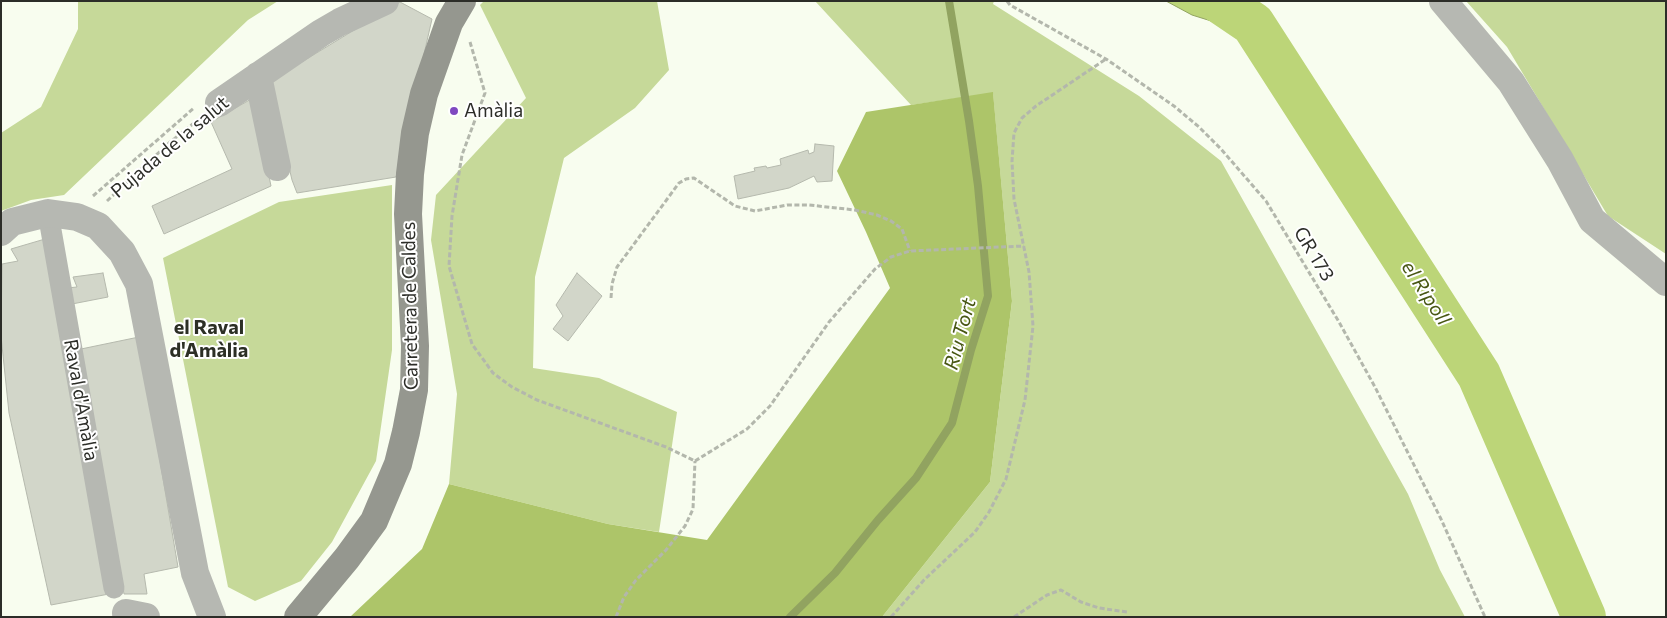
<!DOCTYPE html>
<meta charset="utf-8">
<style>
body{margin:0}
#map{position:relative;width:1667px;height:618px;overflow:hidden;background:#f8fdef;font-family:Commissioner,sans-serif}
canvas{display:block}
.frame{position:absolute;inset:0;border:2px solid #2c2d28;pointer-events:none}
</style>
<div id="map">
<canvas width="1667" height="618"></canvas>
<div class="frame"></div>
</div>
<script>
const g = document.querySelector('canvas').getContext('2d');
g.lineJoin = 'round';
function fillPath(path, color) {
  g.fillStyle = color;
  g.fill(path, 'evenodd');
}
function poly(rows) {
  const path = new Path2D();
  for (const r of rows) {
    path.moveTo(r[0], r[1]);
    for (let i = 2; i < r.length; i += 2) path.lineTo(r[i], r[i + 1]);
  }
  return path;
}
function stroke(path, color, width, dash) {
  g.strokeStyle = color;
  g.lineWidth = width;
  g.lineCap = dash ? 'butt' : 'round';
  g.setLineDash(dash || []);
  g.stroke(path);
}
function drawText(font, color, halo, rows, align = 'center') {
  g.font = font + ' Commissioner,sans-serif';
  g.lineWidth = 4;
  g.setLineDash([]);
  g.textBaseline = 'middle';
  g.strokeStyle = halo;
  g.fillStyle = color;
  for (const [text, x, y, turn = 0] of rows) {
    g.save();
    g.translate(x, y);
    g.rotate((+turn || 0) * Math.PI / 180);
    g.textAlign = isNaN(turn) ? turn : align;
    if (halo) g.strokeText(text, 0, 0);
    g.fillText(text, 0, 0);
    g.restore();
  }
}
fillPath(poly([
 [78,1,278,1,248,20,64,195,31,200,1,211,1,133,41,107,78,29],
 [484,1,657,1,669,70,635,108,564,158,535,277,533,368,599,378,677,412,659,532,608,524,449,484,457,394,431,240,436,195,526,98,480,5],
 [815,1,994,1,993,4,1139,96,1221,161,1408,494,1440,570,1465,617,882,617,990,482,1012,301,993,93,911,105],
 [1466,1,1666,1,1666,254,1608,216,1507,47],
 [392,185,392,350,376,461,332,542,301,581,255,601,228,587,163,258,279,202]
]), '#c6d999');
fillPath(poly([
 [993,92,1012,301,990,482,882,617,350,617,422,549,449,484,608,524,707,540,890,288,866,232,837,171,866,112]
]), '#adc569');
const water = poly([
 [1166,1,1242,1,1250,12,1279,38,1279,65,1240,30,1192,15,1166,1]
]);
fillPath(water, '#bcd578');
stroke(water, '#91a360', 1);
stroke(poly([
 [790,617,835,573,878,520,916,478,952,423,971,350,988,296,978,186,969,121,949,1]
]), '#91a360', 8);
stroke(poly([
 [1219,1,1253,24,1479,375,1584,617]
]), '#bcd578', 44);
const building = poly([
 [400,2,432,19,396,177,297,193,292,180,269,82,400,2],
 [253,98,271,186,164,234,152,206,232,169,211,122,253,98],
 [815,144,834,146,832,181,817,182,814,176,789,188,738,199,734,176,755,171,754,168,766,166,767,168,781,165,780,159,808,150,809,154,814,152,815,144],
 [45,239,109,594,51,605,9,413,1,336,2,264,18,261,11,249,45,239],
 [103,273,108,297,72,304,67,288,77,287,73,277,103,273],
 [577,273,602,296,568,341,553,329,563,316,556,305,577,273],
 [139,337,178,567,144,574,147,594,124,594,81,349,139,337]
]);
fillPath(building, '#d2d6c9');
stroke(building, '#b5b9ad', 1);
stroke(poly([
 [1007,1,1010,5,1106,59,1174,106,1199,127,1221,149,1266,201,1339,322,1375,387,1441,519,1485,617],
 [470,42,485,93,462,155,452,216,449,266,472,344,493,373,512,387,537,400,666,447,695,461],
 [93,196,194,108],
 [107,201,169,143,199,119],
 [611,298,612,284,617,267,679,183,686,179,694,178,735,206,755,211,787,205,809,205,855,210,877,215,891,221,902,229,910,251],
 [695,461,747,429,770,406,829,322,875,269,891,257,910,251,1024,246],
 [616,617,624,597,636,580,666,550,685,526,693,509,695,461],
 [891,617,924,580,975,532,989,512,1006,479,1025,400,1033,326,1029,272,1014,199,1012,161,1014,133,1022,118,1036,106,1106,59],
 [1014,617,1047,595,1061,590,1081,602,1099,608,1127,612]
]), '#b3b7ac', 3, [5, 2.5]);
stroke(poly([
 [48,213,114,588]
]), '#b6b8b2', 21);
stroke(poly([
 [1443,1,1511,82,1560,160,1592,220,1666,282],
 [258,76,277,167],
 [219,103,321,33,340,22,385,1],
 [1,232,12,222,48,213,77,217,98,226,122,252,139,284,195,573,212,617],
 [126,613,146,617]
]), '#b6b8b2', 28);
stroke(poly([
 [298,617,347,558,374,521,398,464,406,432,414,390,415,346,408,214,410,174,415,133,424,94,449,23,462,1]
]), '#95978f', 28);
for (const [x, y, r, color] of [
 [454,111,5,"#7f49c0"]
]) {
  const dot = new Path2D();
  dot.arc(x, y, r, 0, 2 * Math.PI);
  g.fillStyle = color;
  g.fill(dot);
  stroke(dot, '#fff', 2);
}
drawText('19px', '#2c2d28', '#fff', [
 ["Amàlia",464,111]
], 'left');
drawText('19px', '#2c2d28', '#fff', [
 ["Pujada de la salut",170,147,-40],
 ["GR 173",1314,254,59],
 ["Carretera de Caldes",410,306,-91],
 ["Raval d'Amàlia",81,400,80]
]);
drawText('italic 20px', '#485714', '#fff', [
 ["el Ripoll",1426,293,57],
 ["Riu Tort",960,334,-75]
]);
drawText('bold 20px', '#2c2f25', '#fff', [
 ["el Raval",209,327],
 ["d'Amàlia",209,350]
]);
</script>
